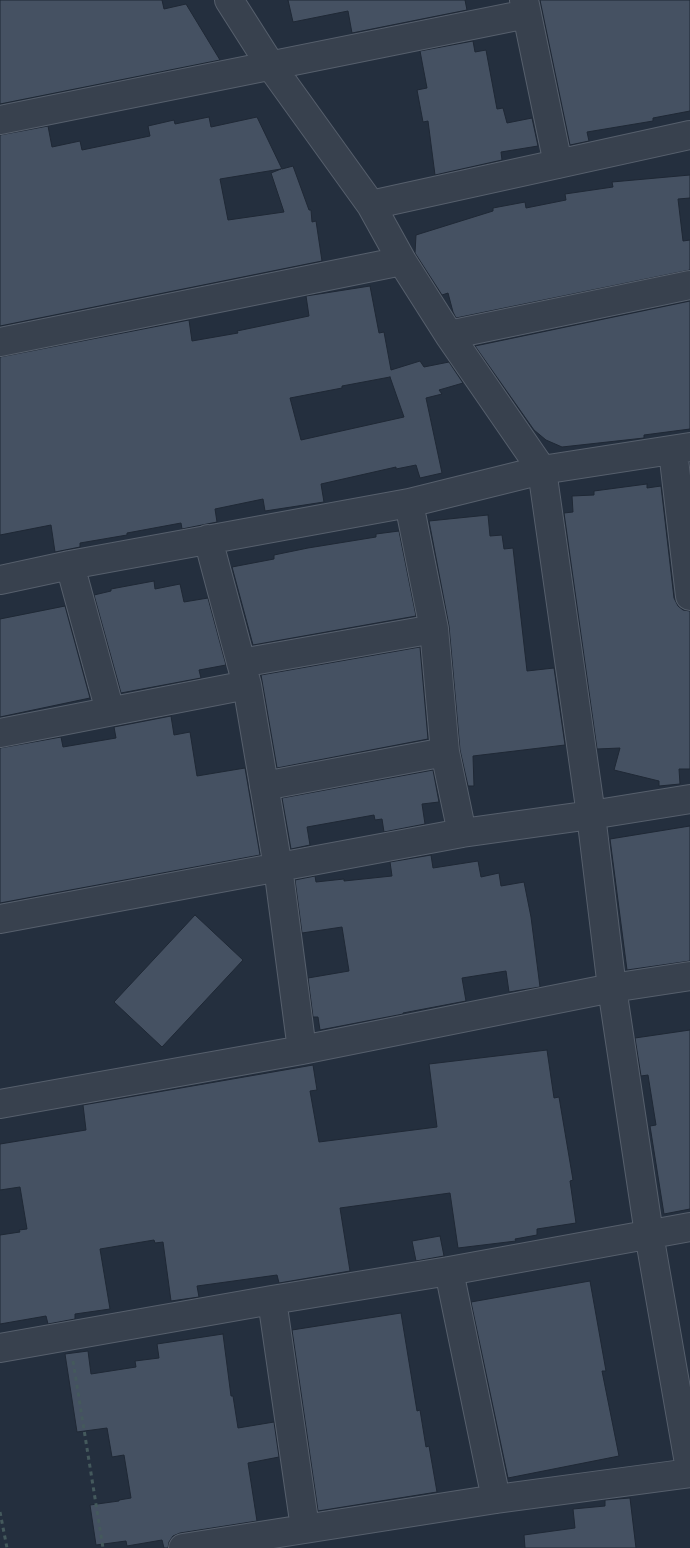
<!DOCTYPE html>
<style>
body{margin:0}
canvas{display:block;background:#242f3e}
</style>
<canvas width="690" height="1548"></canvas>
<script>
const g = document.querySelector('canvas').getContext('2d');
g.lineJoin = 'round';
function fillPath(path, color) {
  g.fillStyle = color;
  g.fill(path, 'evenodd');
}
function poly(rows) {
  const path = new Path2D();
  for (const r of rows) {
    path.moveTo(r[0], r[1]);
    for (let i = 2; i < r.length; i += 2) path.lineTo(r[i], r[i + 1]);
  }
  return path;
}
function stroke(path, color, width, dash) {
  g.strokeStyle = color;
  g.lineWidth = width;
  g.lineCap = dash ? 'butt' : 'round';
  g.setLineDash(dash || []);
  g.stroke(path);
}
const building = poly([
 [0,0,162,0,164,9,186,4,220,60,0,104,0,0],
 [288,0,465,0,467,10,352,33,348,11,293,22,288,0],
 [540,0,690,0,690,111,653,118,653,121,587,132,589,141,570,145,540,0],
 [473,41,475,52,486,50,497,109,503,108,507,123,532,118,538,146,501,152,502,160,435,175,428,121,423,122,417,90,427,88,420,51,473,41],
 [209,117,211,127,257,117,282,169,293,166,309,210,311,210,312,222,316,221,322,261,0,326,0,135,48,126,52,147,80,141,82,150,150,136,148,126,174,120,175,124,209,117],
 [281,169,271,173,284,212,228,220,220,179,281,169],
 [690,175,690,198,678,199,683,241,690,240,690,270,456,318,453,312,448,293,442,295,415,253,416,235,493,211,493,208,525,202,526,208,566,200,565,194,613,187,612,182,690,175],
 [370,286,379,333,384,332,391,370,420,361,424,367,449,362,463,383,439,390,442,394,426,398,442,473,420,478,416,465,396,469,396,467,321,484,324,502,265,511,263,499,215,509,217,522,182,529,181,523,127,533,127,535,80,543,80,547,55,552,51,525,0,535,0,357,189,320,192,341,238,333,237,331,309,316,306,296,370,286],
 [390,377,404,417,301,440,290,398,342,388,342,386,390,377],
 [690,301,690,429,644,435,644,438,562,447,546,440,534,430,475,346,690,301],
 [647,484,647,488,661,486,674,598,678,606,683,610,690,611,690,769,679,769,680,784,659,786,659,781,614,770,620,748,597,749,564,513,573,512,572,496,594,495,594,491,647,484],
 [488,515,490,536,502,535,504,549,513,548,527,671,554,668,565,745,473,756,474,786,468,786,460,750,449,626,429,521,488,515],
 [399,531,416,616,253,645,232,567,274,559,274,555,308,548,376,537,376,534,399,531],
 [154,581,155,589,180,584,184,602,208,598,226,665,199,670,201,678,121,693,94,595,111,591,111,589,154,581],
 [65,606,90,698,0,717,0,619,65,606],
 [420,647,428,739,277,768,261,675,420,647],
 [171,716,174,735,190,732,197,776,245,768,260,855,0,903,0,748,61,737,63,747,116,738,114,727,171,716],
 [433,770,439,802,422,804,425,824,384,832,382,819,375,820,374,815,307,827,310,845,291,849,282,798,433,770],
 [690,826,690,961,627,970,610,839,690,826],
 [431,855,433,868,478,861,481,877,499,873,501,886,524,882,531,917,540,987,509,992,506,971,462,978,466,1001,403,1013,403,1014,320,1030,318,1017,313,1017,308,978,349,971,342,927,302,933,295,880,315,876,316,882,344,879,344,881,392,876,390,862,431,855],
 [195,915,243,960,162,1047,114,1002,195,915],
 [690,1030,690,1209,664,1214,650,1126,656,1125,648,1075,641,1076,635,1038,690,1030],
 [547,1050,554,1098,559,1097,573,1180,570,1181,576,1223,537,1229,537,1235,515,1239,516,1241,458,1248,450,1193,340,1208,350,1271,279,1283,277,1275,197,1286,199,1297,171,1301,163,1242,155,1243,154,1240,100,1249,110,1309,75,1314,75,1319,48,1324,46,1316,0,1324,0,1235,20,1232,19,1230,27,1229,20,1187,0,1190,0,1144,86,1130,83,1105,313,1065,317,1090,310,1091,319,1142,437,1127,429,1064,547,1050],
 [440,1236,444,1256,416,1261,412,1241,440,1236],
 [590,1281,606,1371,602,1371,619,1456,508,1478,471,1302,590,1281],
 [401,1313,417,1411,420,1410,426,1447,429,1446,437,1492,318,1511,292,1330,401,1313],
 [223,1334,231,1396,233,1396,238,1428,274,1422,279,1457,248,1463,257,1521,180,1533,173,1536,169,1542,168,1548,164,1548,162,1540,127,1546,126,1541,96,1545,90,1505,119,1501,119,1500,131,1498,124,1455,112,1457,107,1428,77,1432,65,1354,88,1351,91,1374,136,1367,135,1361,159,1358,157,1344,223,1334],
 [630,1498,636,1548,525,1548,524,1535,575,1528,573,1509,605,1506,605,1500,630,1498]
]);
fillPath(building, '#455162');
stroke(building, '#1f2835', 1);
const minor = poly([
 [229,0,271,66,371,205,402,261,449,335,542,470,591,815,612,988,649,1234,690,1469],
 [524,0,558,164],
 [0,120,527,14],
 [371,205,690,135],
 [449,335,690,285],
 [0,342,402,261],
 [673,451,690,596],
 [409,503,434,629,445,752,462,833],
 [208,539,247,685,278,867,302,1050],
 [70,565,110,711],
 [0,580,70,565,409,503,542,470,690,447],
 [241,663,434,629],
 [0,733,247,685],
 [264,786,445,752],
 [0,919,462,833,591,815,690,799],
 [0,1104,302,1050,612,988,690,976],
 [449,1271,496,1499],
 [272,1300,305,1528],
 [0,1348,272,1300,449,1271,690,1227],
 [183,1548,496,1499,690,1473]
]);
stroke(minor, '#565f6c', 30);
stroke(poly([
 [73,1361,103,1548],
 [0,1512,7,1548]
]), '#44595c', 3, [4, 4]);
stroke(minor, '#38414e', 28);
</script>
